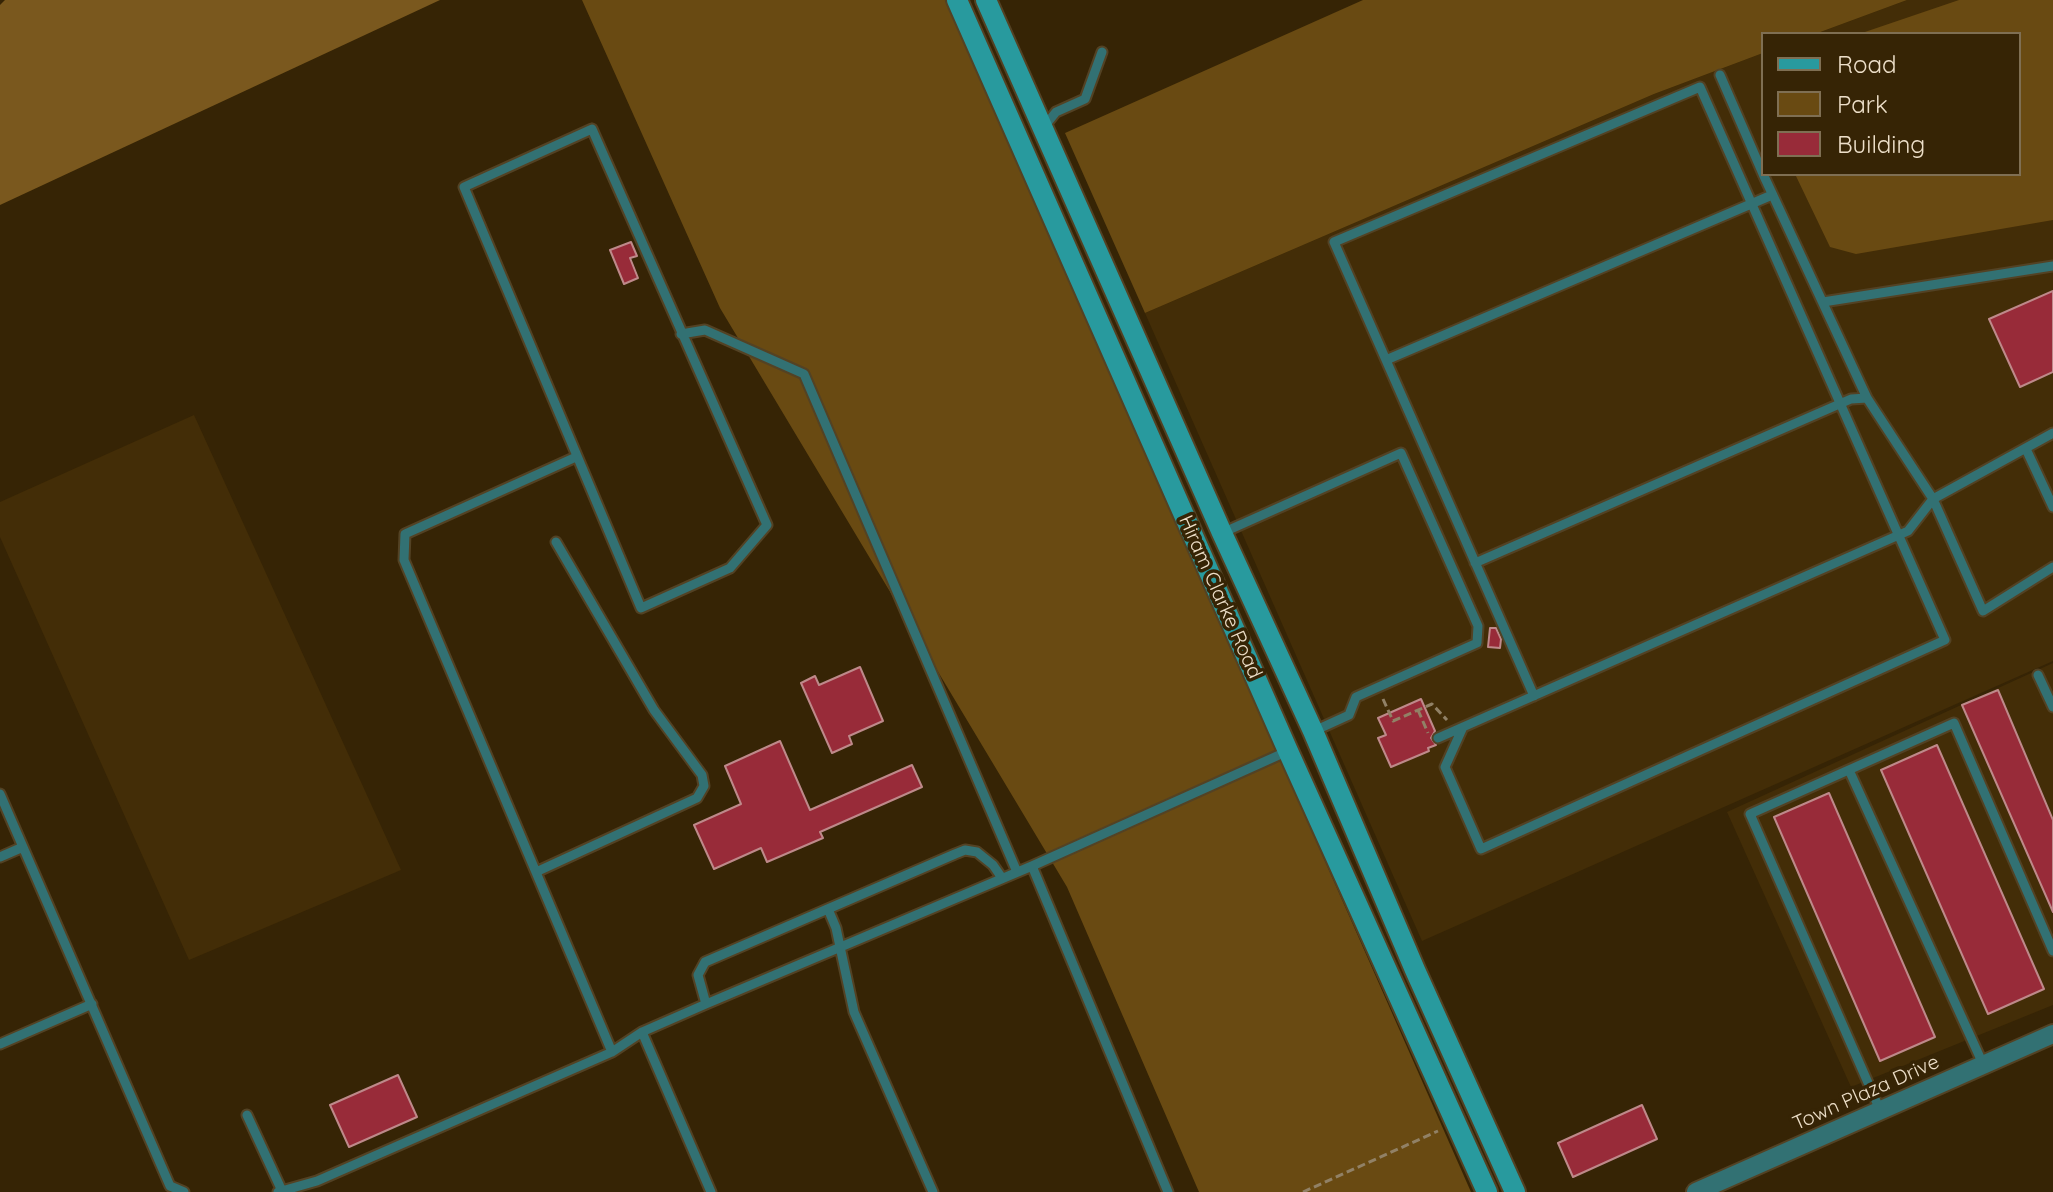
<!DOCTYPE html>
<style>
body{margin:0}
#map{position:relative;width:2053px;height:1192px;overflow:hidden;background:#362405;font-family:Quicksand,sans-serif}
canvas{display:block}
.legend{position:absolute;left:1761px;top:32px;width:260px;height:144px;box-sizing:border-box;background:#362405;border:2px solid #7f6f53;margin:0;padding:10px 14px;list-style:none;font-size:24px;color:#eddfc9}
.legend li{display:flex;align-items:center;gap:16px;height:40px}
.legend b{width:40px;border:2px solid #7f6f53}
</style>
<div id="map">
<canvas width="2053" height="1192"></canvas>
<ul class="legend">
<li><b style="height:10px;background:#289a9e"></b>Road</li>
<li><b style="height:22px;background:#694a12"></b>Park</li>
<li><b style="height:22px;background:#982b39"></b>Building</li>
</ul>
</div>
<script>
const g = document.querySelector('canvas').getContext('2d');
g.lineJoin = 'round';
function fillPath(path, color) {
  g.fillStyle = color;
  g.fill(path, 'evenodd');
}
function poly(rows) {
  const path = new Path2D();
  for (const r of rows) {
    path.moveTo(r[0], r[1]);
    for (let i = 2; i < r.length; i += 2) path.lineTo(r[i], r[i + 1]);
  }
  return path;
}
function stroke(path, color, width, dash) {
  g.strokeStyle = color;
  g.lineWidth = width;
  g.lineCap = dash ? 'butt' : 'round';
  g.setLineDash(dash || []);
  g.stroke(path);
}
function drawText(font, color, halo, rows, align = 'center') {
  g.font = font + ' Quicksand,sans-serif';
  g.lineWidth = 7;
  g.setLineDash([]);
  g.textBaseline = 'middle';
  g.strokeStyle = halo;
  g.fillStyle = color;
  for (const [text, x, y, turn = 0] of rows) {
    g.save();
    g.translate(x, y);
    g.rotate((+turn || 0) * Math.PI / 180);
    g.textAlign = isNaN(turn) ? turn : align;
    if (halo) g.strokeText(text, 0, 0);
    g.fillText(text, 0, 0);
    g.restore();
  }
}
fillPath(poly([
 [1907,0,2053,0,2053,661,1422,941,1145,313,1654,94,1763,53,1763,174,2019,174,2019,34,1815,34],
 [194,415,401,870,189,960,0,537,0,502],
 [2053,663,2053,1005,1851,1087,1727,812]
]), '#432d07');
fillPath(poly([
 [582,0,945,0,1471,1192,1199,1192,1067,887,720,308],
 [1363,0,1907,0,1815,34,1763,34,1763,53,1654,94,1145,313,1065,133],
 [1959,0,2053,0,2053,220,1856,254,1830,247,1795,174,2019,174,2019,34,1859,34]
]), '#694a12');
fillPath(poly([
 [5,0,440,0,0,205,0,5]
]), '#7a581e');
const building = poly([
 [631,242,637,256,630,258,638,278,624,284,610,250,631,242],
 [2053,291,2053,372,2020,387,1989,319,2053,291],
 [1490,628,1496,628,1501,639,1500,648,1488,647,1490,628],
 [860,667,883,721,849,736,852,744,832,753,801,683,815,676,819,685,860,667],
 [1998,690,2053,820,2053,912,1962,705,1998,690],
 [1421,699,1435,731,1431,738,1436,745,1428,748,1429,751,1391,767,1378,738,1386,735,1378,718,1421,699],
 [780,741,810,810,912,765,922,787,820,832,823,838,767,862,761,848,714,869,694,825,741,804,725,766,780,741],
 [1937,745,2044,989,1988,1014,1881,770,1937,745],
 [1829,793,1935,1037,1880,1061,1774,817,1829,793],
 [398,1075,417,1117,349,1147,330,1105,398,1075],
 [1642,1105,1657,1139,1573,1177,1558,1143,1642,1105]
]);
fillPath(building, '#982b39');
stroke(building, '#be898a', 2);
const lane = poly([
 [1720,75,1763,174],
 [1043,128,1056,112,1085,99,1102,52],
 [592,129,767,525,730,568,641,608,464,187,592,129],
 [1763,174,1867,398,1933,499,1983,611,2053,567],
 [1823,302,2053,266],
 [681,334,705,330,804,374,1017,872],
 [1386,360,1772,195],
 [2026,449,2053,507],
 [576,457,405,534,404,560,612,1052],
 [1222,533,1401,453,1478,626,1477,643,1356,697,1349,715,1314,731],
 [1475,563,1851,399,1867,398],
 [2038,675,2053,707],
 [1463,727,1445,767,1481,849,1945,640,1700,87,1334,242,1534,696],
 [1438,738,1908,531,1933,499,2053,433],
 [1849,770,1983,1064],
 [0,794,170,1186,184,1192],
 [0,857,23,847],
 [1032,866,1168,1192],
 [536,872,697,798,704,786,702,775,654,710,556,542],
 [828,909,836,928,854,1012,933,1192],
 [706,1004,698,975,705,962,955,854,965,850,977,852,993,865,1002,878],
 [642,1032,711,1192],
 [0,1044,92,1004],
 [1880,1110,1750,814,1954,723,2053,951],
 [247,1115,282,1191],
 [278,1192,317,1181,612,1052,642,1032,706,1004,1032,866,1288,751]
]);
const street = poly([
 [1696,1192,2053,1034]
]);
const secondary = poly([
 [957,0,1288,751,1487,1192],
 [986,0,1222,533,1313,731,1415,970,1515,1192]
]);
stroke(lane, '#534224', 13);
stroke(street, '#534224', 22);
stroke(secondary, '#534224', 24);
stroke(poly([
 [1383,699,1393,721,1432,704,1447,720],
 [1418,710,1428,733],
 [1303,1192,1438,1131]
]), '#918166', 3, [8, 4]);
stroke(lane, '#327173', 9);
stroke(street, '#327173', 18);
stroke(secondary, '#289a9e', 20);
drawText('20px', '#eddfc9', '#362405', [
 ["Hiram Clarke Road",1220,597,66],
 ["Town Plaza Drive",1866,1093,-24]
]);
</script>
